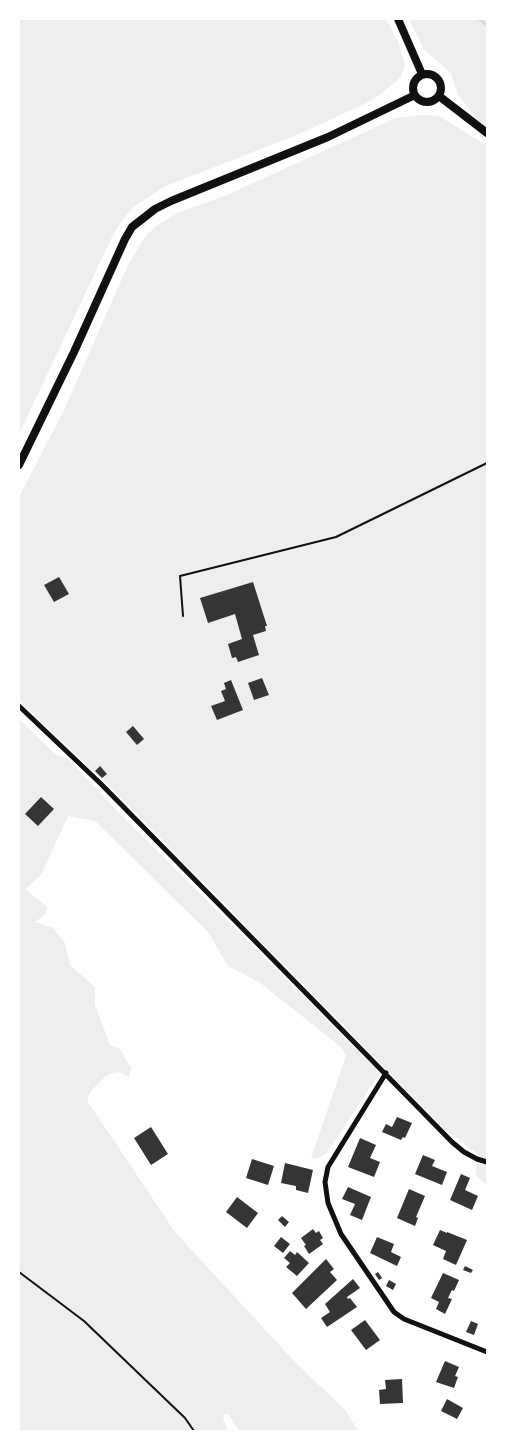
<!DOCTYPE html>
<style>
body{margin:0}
#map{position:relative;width:506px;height:1450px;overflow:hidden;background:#fff;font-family:Signika,sans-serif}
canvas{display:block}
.frame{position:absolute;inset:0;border:20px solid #fff;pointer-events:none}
</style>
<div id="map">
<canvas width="506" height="1450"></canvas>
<div class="frame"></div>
</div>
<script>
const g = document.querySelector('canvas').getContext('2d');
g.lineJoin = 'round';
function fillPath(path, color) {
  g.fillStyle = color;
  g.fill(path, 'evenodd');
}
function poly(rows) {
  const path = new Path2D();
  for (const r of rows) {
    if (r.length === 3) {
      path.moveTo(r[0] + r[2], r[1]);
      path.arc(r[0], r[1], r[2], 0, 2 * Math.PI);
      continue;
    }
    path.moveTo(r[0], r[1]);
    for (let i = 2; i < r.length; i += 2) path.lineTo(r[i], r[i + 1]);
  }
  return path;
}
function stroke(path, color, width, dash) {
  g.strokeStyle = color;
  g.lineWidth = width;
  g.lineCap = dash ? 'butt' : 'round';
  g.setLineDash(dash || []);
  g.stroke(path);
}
fillPath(poly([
 [19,19,386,19,399,44,405,66,401,77,378,96,364,104,299,134,166,186,133,207,121,222,112,237,19,434],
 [409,19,487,19,487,126,478,121,458,94,451,74,424,49],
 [421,115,439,116,487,146,487,1185,476,1176,476,1164,479,1155,445,1129,117,794,19,700,19,497,65,408,127,267,144,238,156,226,178,213,227,195,396,118],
 [19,719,55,754,68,759,124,818,380,1073,326,1154,318,1158,311,1158,346,1056,341,1047,259,982,228,966,208,932,95,821,68,816,41,875,25,889,47,907,45,915,35,922,53,928,65,943,70,965,95,987,95,1005,110,1045,120,1049,131,1068,129,1077,119,1072,112,1073,105,1077,92,1090,88,1097,88,1102,175,1232,295,1362,345,1410,358,1431,239,1431,229,1415,225,1414,223,1419,228,1431,19,1431]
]), '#eee');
stroke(poly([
 [479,19,487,25]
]), '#d9d9d9', 3);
fillPath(poly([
 [59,577,69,594,54,602,44,585],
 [253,582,267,626,265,626,266,631,253,635,259,655,238,662,236,657,232,658,228,644,242,639,235,614,208,623,200,598],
 [262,678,269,695,254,700,248,683],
 [231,680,243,710,217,720,211,706,225,701,221,691,226,689,224,683],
 [133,726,144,739,137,745,126,732],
 [100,766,107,774,102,778,95,771],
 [41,797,54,809,38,826,25,814],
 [397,1117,412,1123,405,1138,403,1137,401,1140,382,1132,386,1124,392,1127],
 [151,1127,168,1154,151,1165,134,1138],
 [360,1138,376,1145,370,1158,380,1162,374,1177,348,1167],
 [423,1155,435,1160,432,1166,447,1172,442,1185,415,1174],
 [252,1159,274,1166,268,1185,246,1178],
 [285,1163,313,1170,308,1193,296,1190,296,1186,281,1183],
 [461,1174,470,1178,465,1190,478,1196,472,1210,450,1200],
 [348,1187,371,1197,362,1220,350,1215,355,1204,342,1199],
 [409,1189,425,1196,416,1217,418,1218,415,1226,397,1218],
 [237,1197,258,1213,247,1228,226,1212],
 [282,1216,289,1222,285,1227,278,1220],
 [313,1229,316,1233,319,1231,323,1238,320,1240,323,1244,309,1254,304,1246,306,1245,301,1238],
 [440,1230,447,1233,447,1232,467,1240,456,1265,443,1259,446,1251,433,1245],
 [281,1237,290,1244,283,1253,274,1246],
 [377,1237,394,1244,391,1252,401,1257,397,1266,370,1253],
 [290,1251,295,1255,297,1252,309,1263,297,1276,286,1267,290,1263,284,1258],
 [326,1259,334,1269,330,1272,337,1280,306,1309,292,1293],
 [465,1266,473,1270,471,1273,463,1270],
 [378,1272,382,1278,379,1280,375,1274],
 [443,1273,459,1280,454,1291,452,1290,448,1298,452,1299,445,1314,436,1309,439,1302,431,1298],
 [353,1279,360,1288,347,1297,348,1299,350,1298,357,1307,327,1327,321,1318,330,1312,325,1304],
 [389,1280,396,1284,393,1290,386,1286],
 [365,1320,380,1340,366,1350,351,1330],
 [471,1321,478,1324,474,1335,466,1332],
 [445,1361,459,1367,455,1376,458,1377,454,1388,436,1382],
 [402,1379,403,1403,380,1404,379,1390,386,1389,385,1380],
 [447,1399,463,1408,457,1419,441,1411]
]), '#353535');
stroke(poly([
 [183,616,180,576,336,537,487,463],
 [19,1272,84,1321,185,1418,194,1431]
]), '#111', 2);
stroke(poly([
 [19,706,101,784,452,1142,464,1152,477,1159,487,1162],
 [386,1073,328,1167,325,1182,328,1203,341,1234,394,1312,404,1319,487,1352]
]), '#111', 5);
stroke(poly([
 [398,19,422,74],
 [427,88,14],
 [439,96,487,133],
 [19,465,74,352,125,239,132,227,155,209,171,201,328,137,415,95]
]), '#111', 8);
</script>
